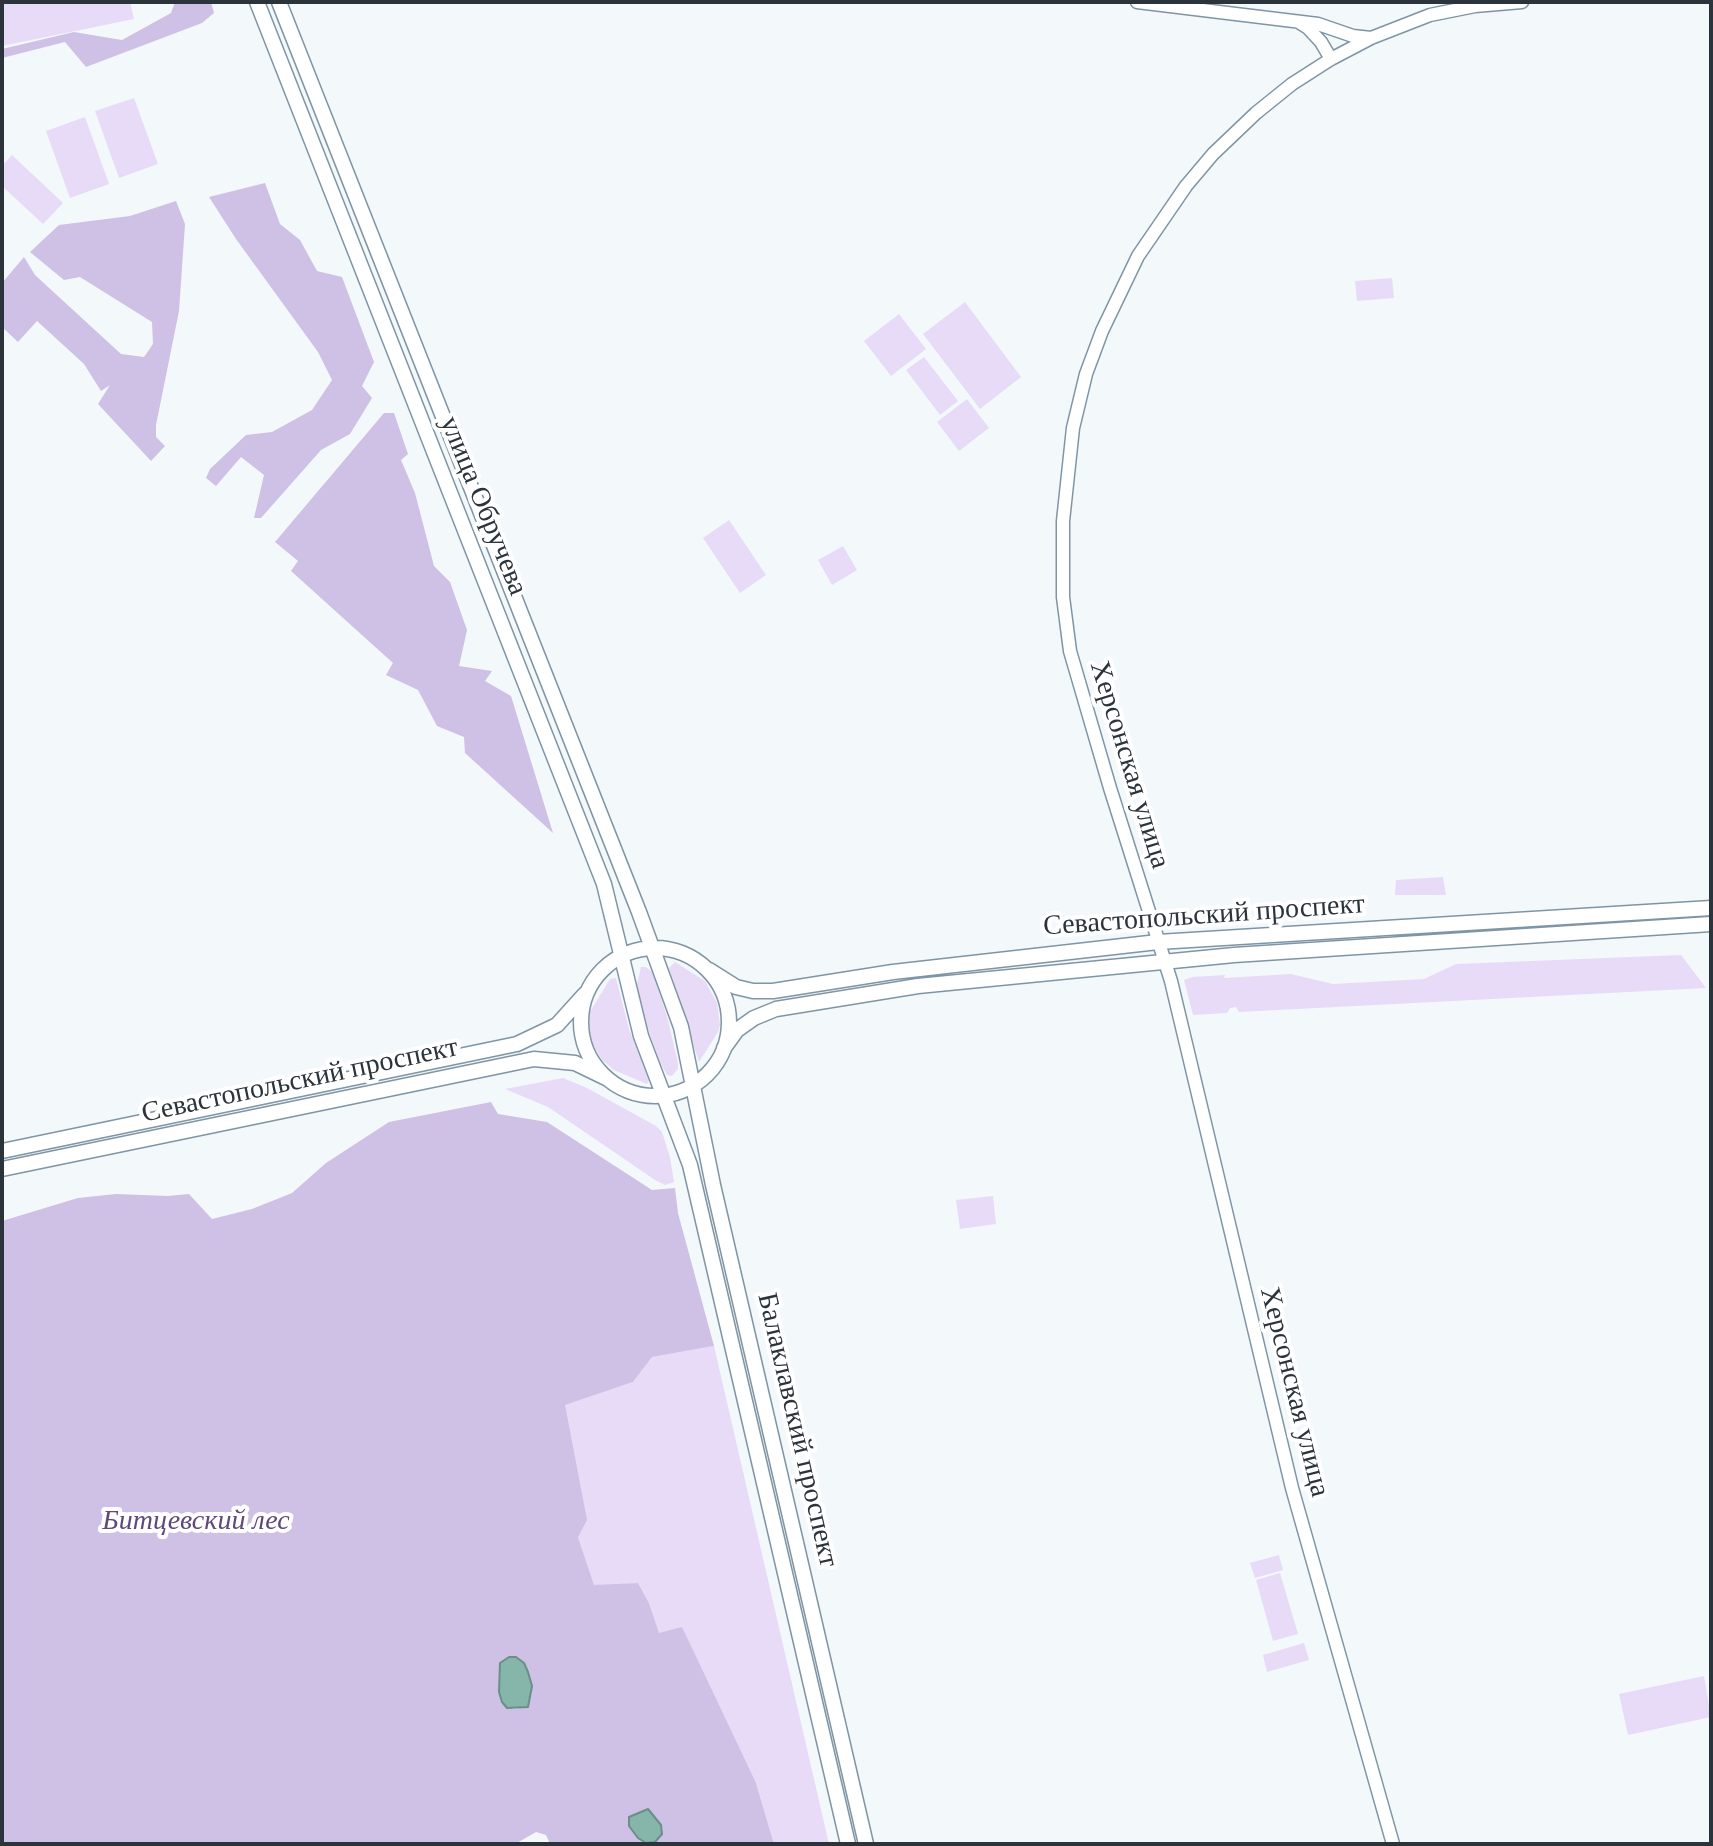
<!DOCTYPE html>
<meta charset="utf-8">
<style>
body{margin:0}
#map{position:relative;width:1713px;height:1846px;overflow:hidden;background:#f3f8fb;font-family:Georgia,serif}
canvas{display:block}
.frame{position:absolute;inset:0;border:4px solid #2b343b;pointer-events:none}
</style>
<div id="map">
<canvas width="1713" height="1846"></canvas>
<div class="frame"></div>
</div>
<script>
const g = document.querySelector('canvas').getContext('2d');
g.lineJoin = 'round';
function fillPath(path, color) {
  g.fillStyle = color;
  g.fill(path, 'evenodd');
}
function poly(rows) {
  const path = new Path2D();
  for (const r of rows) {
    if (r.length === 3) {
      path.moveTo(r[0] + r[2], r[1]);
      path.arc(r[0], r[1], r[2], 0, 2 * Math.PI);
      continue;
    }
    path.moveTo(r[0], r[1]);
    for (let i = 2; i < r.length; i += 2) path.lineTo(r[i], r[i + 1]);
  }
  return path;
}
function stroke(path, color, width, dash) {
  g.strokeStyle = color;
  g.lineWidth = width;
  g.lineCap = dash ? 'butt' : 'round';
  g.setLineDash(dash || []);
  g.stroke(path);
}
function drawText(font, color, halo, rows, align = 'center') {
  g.font = font + ' Georgia,serif';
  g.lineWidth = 8;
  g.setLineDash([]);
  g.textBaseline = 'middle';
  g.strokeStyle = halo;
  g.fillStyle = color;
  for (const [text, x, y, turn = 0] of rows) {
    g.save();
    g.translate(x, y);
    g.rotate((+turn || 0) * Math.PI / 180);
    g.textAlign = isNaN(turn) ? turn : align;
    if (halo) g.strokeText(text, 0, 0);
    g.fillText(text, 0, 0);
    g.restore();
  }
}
fillPath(poly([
 [2,2,130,2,134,19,2,46],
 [134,98,158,164,119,178,95,111],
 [85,117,109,184,70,198,46,131],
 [12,155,63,203,43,224,2,186,2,166],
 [1392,278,1394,298,1357,301,1355,281],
 [965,302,1021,377,980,409,923,334],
 [899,314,926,349,891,376,864,341],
 [924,357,958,401,940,415,906,370],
 [967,399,989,428,959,451,937,422],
 [729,520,766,575,740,593,703,538],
 [843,546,857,570,832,585,818,560],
 [1443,877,1446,895,1395,895,1396,880],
 [1681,955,1706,988,1239,1012,1236,1007,1230,1008,1227,1013,1193,1015,1184,980,1192,977,1225,975,1224,978,1291,974,1333,984,1424,979,1456,964],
 [675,962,705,981,717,1003,720,1025,718,1032,699,1062,669,968],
 [641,967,646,967,653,973,668,1020,678,1063,678,1069,672,1076,667,1075,660,1062,641,1009,637,984],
 [616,978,629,1029,649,1081,647,1084,614,1070,602,1060,589,1038,588,1015,610,979],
 [563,1078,587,1088,656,1126,662,1132,670,1157,674,1182,665,1185,655,1180,548,1107,505,1089],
 [993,1196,996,1224,960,1229,956,1200],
 [714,1346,829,1844,774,1844,756,1783,659,1634,649,1603,638,1583,594,1586,578,1537,564,1405,633,1382,652,1357],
 [1279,1555,1283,1570,1255,1578,1250,1563],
 [1280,1573,1298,1634,1273,1641,1256,1580],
 [1304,1643,1309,1660,1267,1672,1263,1655],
 [1704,1676,1711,1717,1628,1735,1619,1694]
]), '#e7dbf8');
fillPath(poly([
 [175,2,211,2,214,13,202,23,86,67,65,42,2,58,2,49,74,32,122,40,171,13],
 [265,183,280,224,300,240,317,271,342,277,374,362,362,386,372,398,350,434,321,450,261,518,254,518,264,475,241,457,216,486,206,478,210,469,246,435,272,432,312,410,332,380,318,352,236,239,209,197],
 [176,201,185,224,179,311,156,425,156,437,165,446,151,461,98,404,110,385,101,391,84,364,37,321,18,342,2,327,2,283,24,257,35,275,121,354,144,357,153,344,152,322,80,277,64,280,30,252,59,225,130,216],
 [384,413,394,413,408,454,401,460,415,493,434,566,450,582,467,630,459,666,492,671,485,681,511,696,553,833,465,753,464,737,437,726,418,690,386,675,393,663,291,571,298,561,275,542],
 [491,1102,498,1114,547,1122,652,1190,675,1188,678,1213,714,1346,652,1357,633,1382,565,1405,587,1520,578,1537,594,1585,638,1583,649,1603,659,1633,682,1627,756,1783,774,1844,550,1844,546,1835,536,1832,515,1844,2,1844,2,1221,78,1198,116,1194,168,1196,189,1194,212,1219,252,1209,292,1193,326,1163,389,1122],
 [501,1667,528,1707,513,1709,499,1692]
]), '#cfc0e5');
const water = poly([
 [509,1657,516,1657,524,1663,528,1672,532,1686,528,1707,507,1708,502,1702,499,1692,500,1663,509,1657],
 [648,1809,661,1825,662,1834,655,1842,646,1843,638,1838,629,1826,629,1817,648,1809]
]);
fillPath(water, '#86b6a9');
stroke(water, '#6b8f88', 2);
const tertiary = poly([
 [1137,2,1318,24,1353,36,1371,38],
 [1300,23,1308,28,1321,42,1331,59],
 [1393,1844,1292,1488,1171,981,1110,788,1070,651,1063,597,1063,521,1073,428,1086,374,1102,331,1138,256,1186,186,1213,154,1256,113,1292,84,1331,59,1371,38,1430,15,1475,6,1522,2]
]);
const secondary = poly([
 [257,2,604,884,641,1036,690,1165,848,1844],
 [279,2,639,912,681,1027,713,1185,866,1844],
 [655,1022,74],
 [709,970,736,987,753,991,773,991,893,972,1158,942,1711,908],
 [724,1048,737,1030,754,1018,776,1009,918,986,1234,955,1711,924],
 [2,1151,517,1044,557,1025,585,994],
 [2,1169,534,1059,575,1063,606,1078]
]);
stroke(tertiary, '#7f95a5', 15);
stroke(secondary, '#7f95a5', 17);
stroke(tertiary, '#fff', 12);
stroke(secondary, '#fff', 14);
drawText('28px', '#2b343b', '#fff', [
 ["улица Обручева",483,506,68],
 ["Херсонская улица",1129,765,73],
 ["Севастопольский проспект",1204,916,-4],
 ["Севастопольский проспект",300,1081,-12],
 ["Херсонская улица",1294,1392,76],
 ["Балаклавский проспект",797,1430,77]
]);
drawText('italic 28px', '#5f487b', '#fff', [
 ["Битцевский лес",196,1522]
]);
</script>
